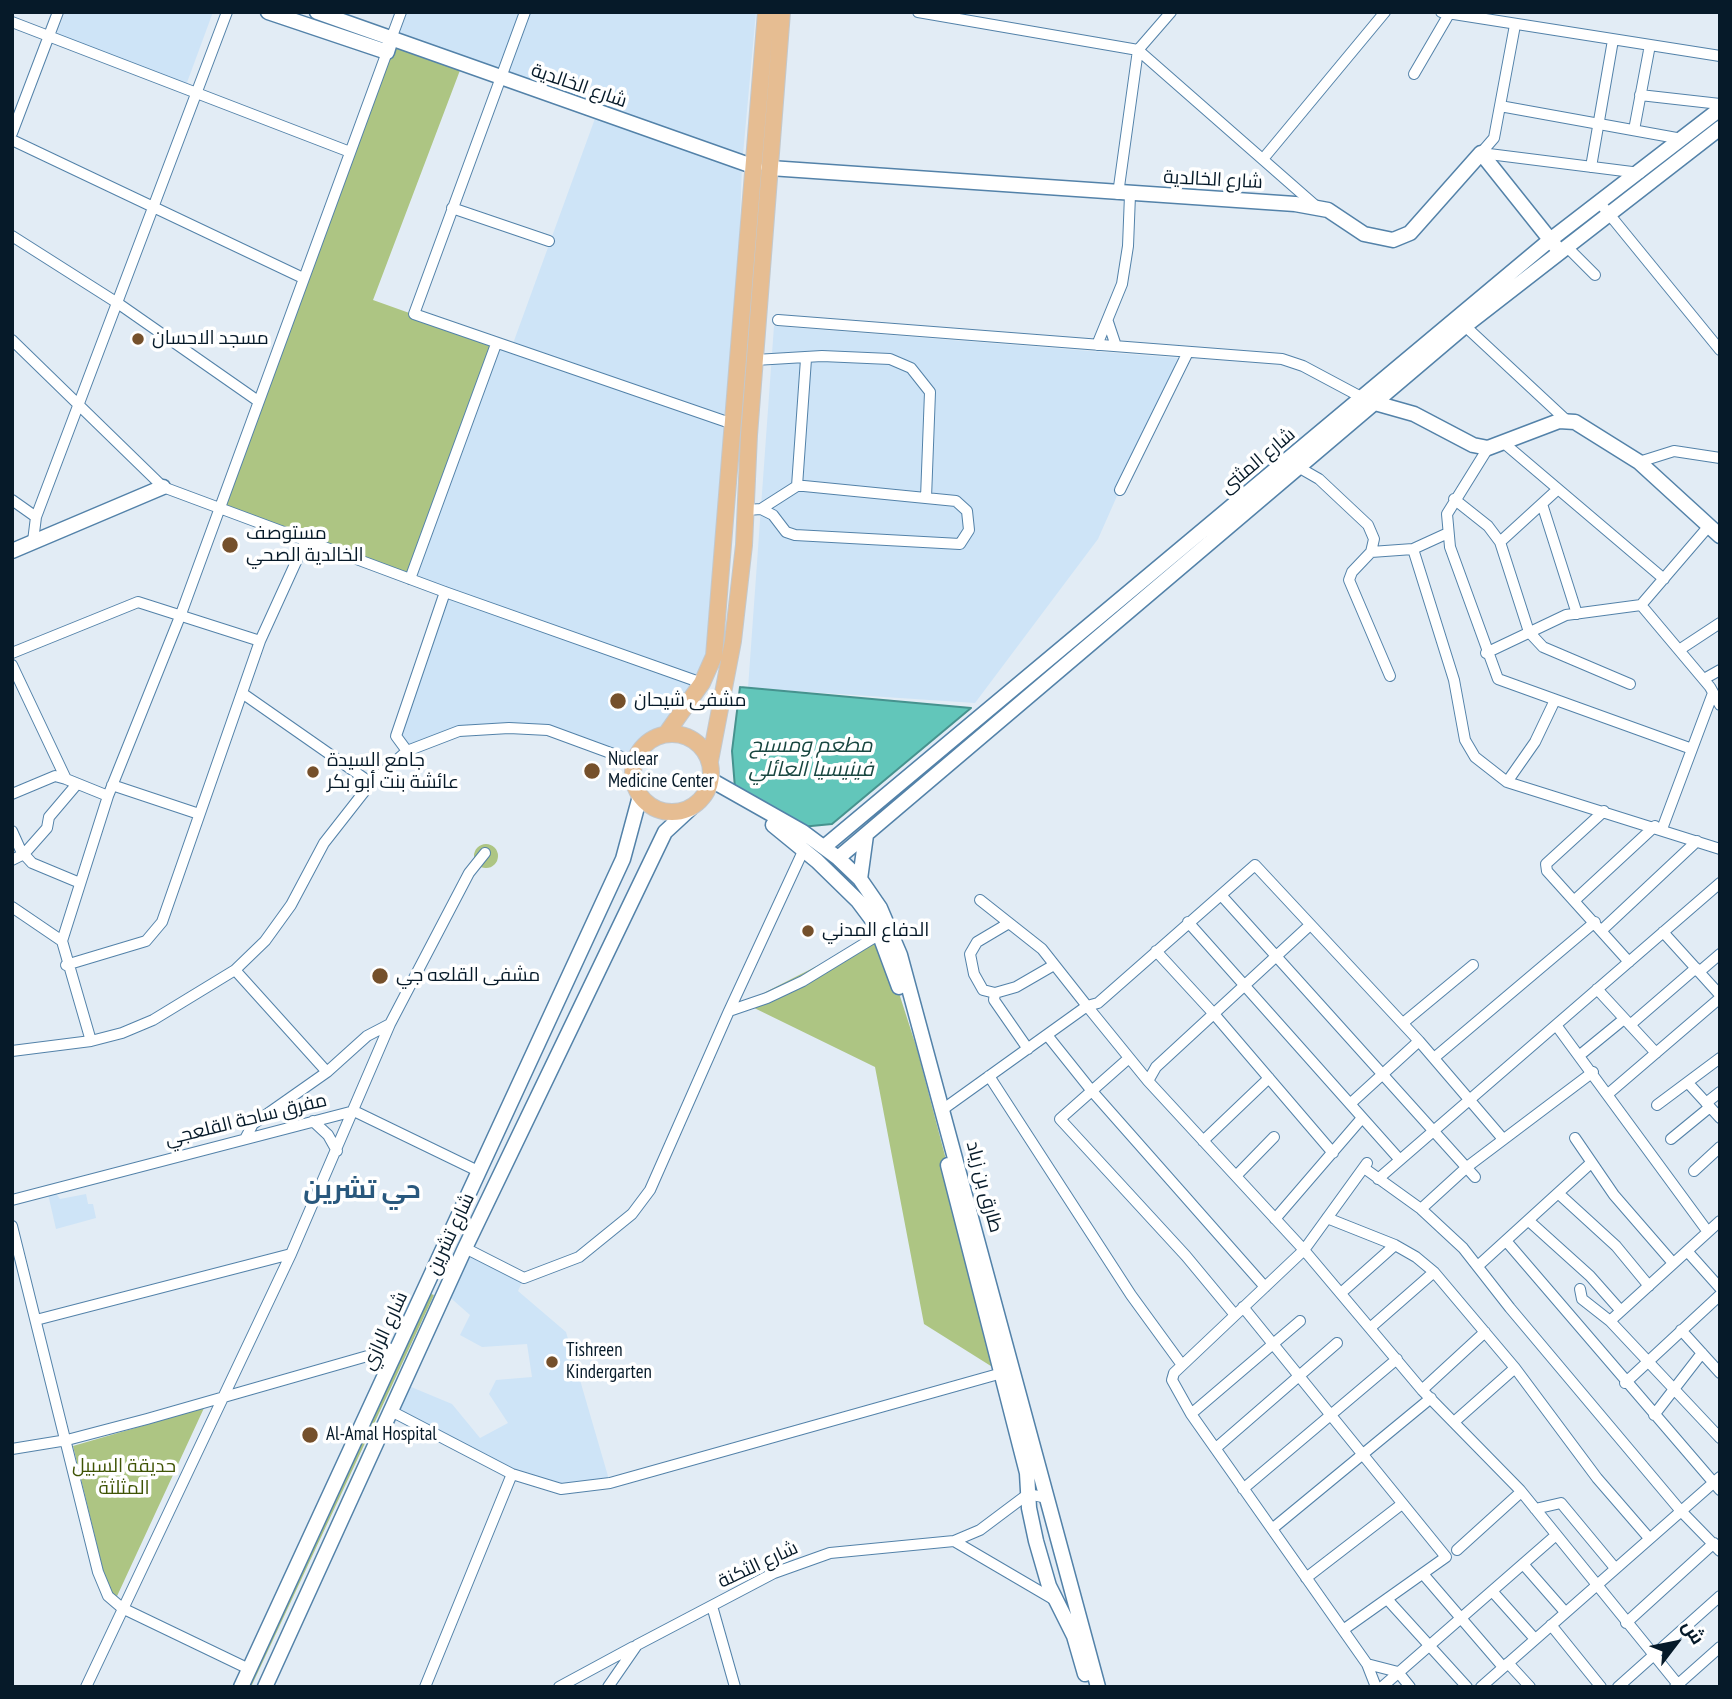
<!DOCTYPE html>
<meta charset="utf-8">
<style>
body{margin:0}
#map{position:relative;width:1732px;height:1699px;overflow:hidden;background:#e2ecf5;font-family:"PT Sans Narrow",Cairo,sans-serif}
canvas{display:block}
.frame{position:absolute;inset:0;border:14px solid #061a29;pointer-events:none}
.north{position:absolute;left:1641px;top:1608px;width:70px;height:70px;-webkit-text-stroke:5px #fff;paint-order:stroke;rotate:58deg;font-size:19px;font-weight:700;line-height:28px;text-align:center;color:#061a29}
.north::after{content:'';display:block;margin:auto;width:24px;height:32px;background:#061a29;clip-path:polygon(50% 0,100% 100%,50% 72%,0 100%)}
</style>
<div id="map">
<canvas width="1732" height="1699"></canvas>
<div class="frame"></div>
<div class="north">ش</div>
</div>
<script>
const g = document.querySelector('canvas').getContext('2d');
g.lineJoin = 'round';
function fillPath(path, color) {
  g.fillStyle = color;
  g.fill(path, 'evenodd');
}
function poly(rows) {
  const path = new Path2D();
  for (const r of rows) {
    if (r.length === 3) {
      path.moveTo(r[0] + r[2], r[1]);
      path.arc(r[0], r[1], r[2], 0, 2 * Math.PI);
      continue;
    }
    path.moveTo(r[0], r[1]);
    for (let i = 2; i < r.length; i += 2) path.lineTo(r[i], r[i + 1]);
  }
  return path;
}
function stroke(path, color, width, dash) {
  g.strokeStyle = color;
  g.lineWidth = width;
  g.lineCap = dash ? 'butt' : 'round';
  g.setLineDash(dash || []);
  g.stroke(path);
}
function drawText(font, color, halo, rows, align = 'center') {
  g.font = font + ' "PT Sans Narrow",Cairo,sans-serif';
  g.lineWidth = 7;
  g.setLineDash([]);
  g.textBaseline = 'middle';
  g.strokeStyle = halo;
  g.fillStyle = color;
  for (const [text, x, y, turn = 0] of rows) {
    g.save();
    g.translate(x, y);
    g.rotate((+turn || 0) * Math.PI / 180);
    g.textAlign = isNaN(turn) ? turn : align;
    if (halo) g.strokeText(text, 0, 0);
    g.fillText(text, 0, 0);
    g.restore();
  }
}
fillPath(poly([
 [65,12,213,12,185,88,62,39,57,33],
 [401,12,756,12,742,165,733,424,714,656,666,734,644,746,635,762,548,730,459,731,407,751,396,736,445,593,410,579,496,344,511,349,597,113,391,39],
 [774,326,1178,358,1098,539,975,703,748,688],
 [55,1192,60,1199,86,1194,88,1204,93,1204,96,1218,56,1229,48,1194],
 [465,1248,524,1278,518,1291,566,1332,610,1483,561,1489,512,1474,391,1411,404,1384,452,1404,480,1438,508,1423,489,1394,496,1380,532,1377,527,1344,482,1347,460,1335,470,1315,445,1293]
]), '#cee4f7');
fillPath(poly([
 [391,39,462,65,373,300,496,344,410,579,220,507],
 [486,856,12],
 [880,934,917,1049,1002,1373,924,1324,875,1067,744,1003],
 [428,1293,434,1295,393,1383,251,1687,246,1687],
 [204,1408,112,1607,73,1446]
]), '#adc583');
const water = poly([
 [740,687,971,708,832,824,801,827,735,788,732,751,740,687]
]);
fillPath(water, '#62c6ba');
stroke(water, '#46928e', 2);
const street = poly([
 [525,12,414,314,733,424],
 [918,12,1138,50,1317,207],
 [1441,12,1720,56],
 [12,22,350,152],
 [391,39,401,12],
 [1414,74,1449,14],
 [1640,95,1720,104],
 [1500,106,1682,139],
 [1634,130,1650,45],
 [12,133,58,12],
 [12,140,303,278],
 [1481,153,1640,173],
 [1481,153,1494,138,1515,25],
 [1263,159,1385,12],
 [1591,167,1613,40],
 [1118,194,1138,50,1171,12],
 [1600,203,1720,350],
 [452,208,549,241],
 [12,236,119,304,258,401],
 [1568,248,1595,275],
 [778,320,1282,359,1303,366,1363,398],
 [1108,322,1116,346],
 [1465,326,1566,420],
 [12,340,163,487,445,592,702,683],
 [1097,345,1122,284,1128,246,1130,195],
 [755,360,822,356,890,359,911,368,930,392,926,498],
 [1505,444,1664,579],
 [1488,448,1447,514,1450,547,1498,679,1692,749],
 [1639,462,1674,451,1720,458],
 [1298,467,1319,479,1368,525,1374,539,1371,552,1352,572,1349,580,1390,676],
 [797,486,806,359],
 [1120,490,1188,352],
 [1454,499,1488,526,1500,542,1529,632,1543,647,1630,684],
 [12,500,36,517],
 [1542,504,1577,614],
 [747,510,761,509,797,486,804,486,956,501,967,511,969,530,960,544,795,535,786,532,773,515,761,509],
 [1708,527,1641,605,1710,687,1720,705],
 [33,541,36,517,227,12],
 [1500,542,1558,489],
 [1413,549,1454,680,1465,740,1475,757,1507,782,1720,849],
 [1371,552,1413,549,1448,533],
 [410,579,496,344],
 [1679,650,1720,623],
 [12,653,138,602,260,641],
 [1486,653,1566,615,1641,605],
 [12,665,66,779,108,796],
 [1704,679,1720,670],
 [242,693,371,783],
 [407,751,396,736,445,592],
 [1507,782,1535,742,1555,700],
 [112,785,199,814],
 [12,794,55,776,66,779],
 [1604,811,1546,864,1547,871,1629,962],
 [1662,829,1713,693],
 [12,831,21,851,32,863,80,883],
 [12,860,24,854,47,828,49,817,77,784],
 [1221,895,1475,1177],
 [1575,900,1655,826],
 [12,907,62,941],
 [1188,922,1400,1160],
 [1009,923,977,942,970,954,974,974,983,990,995,993,1016,987,1054,965],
 [1310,925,1156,1067,1148,1081,1304,1250,1422,1390,1520,1490,1680,1687],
 [1602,930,1697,841],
 [1663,932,1720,995],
 [1156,951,1214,1014,1333,1153],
 [66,965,146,941,162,922,260,641,306,540],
 [235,970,327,1072],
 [1699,972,1720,954],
 [1597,989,1656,1053],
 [995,993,994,1000,1028,1049],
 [729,1011,804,849],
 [1403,1023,1473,965],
 [1556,1025,1708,1232],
 [1630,1025,1696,968],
 [1047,1035,1091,1090,1265,1287],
 [91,1041,62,941,108,796,181,614,387,52],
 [12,1051,91,1041,122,1033,153,1020,235,970,265,941,291,905,324,843,371,783,407,751,459,731,509,728,548,730,635,762],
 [1580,1055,1624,1019],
 [1129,1058,1060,1119,1186,1256,1235,1315],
 [1434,1058,1595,922],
 [989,1076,1131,1295,1182,1365],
 [1148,1081,1087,1006,1098,1003,1255,865,1419,1041,1503,1139],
 [1689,1084,1720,1118],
 [1608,1094,1720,998],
 [1706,1103,1720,1092],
 [1350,1104,1419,1041],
 [1657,1105,1720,1058],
 [942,1110,1087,1006,1042,949,980,900],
 [313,1121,328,1135,337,1151],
 [246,1137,253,1124,327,1072,367,1036,390,1024],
 [1575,1138,1614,1195,1673,1263],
 [1671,1139,1710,1107],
 [1203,1141,1269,1078],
 [1367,1163,1304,1250,1174,1373,1172,1380,1191,1414,1367,1664,1376,1687],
 [1364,1168,1421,1209,1463,1248,1510,1308,1680,1510,1720,1551],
 [1694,1171,1720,1147],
 [1236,1176,1274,1137],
 [1378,1179,1720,883],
 [1558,1193,1616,1246,1649,1286],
 [12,1200,354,1111,480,1172],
 [1421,1209,1467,1167,1593,1072],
 [1327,1218,1395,1245,1416,1257,1434,1272,1515,1368,1597,1478,1649,1538],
 [1275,1219,1362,1118],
 [1529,1221,1590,1276,1621,1311],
 [12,1226,98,1572,108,1596,122,1608,249,1669],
 [1507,1242,1720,1490],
 [465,1248,524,1278,579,1257,632,1214,650,1190,729,1011,767,998,803,981,880,934],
 [1687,1251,1720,1288],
 [1479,1265,1591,1163],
 [1580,1289,1582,1299,1610,1321,1720,1438],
 [1341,1293,1395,1245],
 [1243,1307,1446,1557,1343,1630],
 [36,1320,291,1254],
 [1610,1321,1720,1221],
 [1370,1328,1434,1272],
 [1681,1330,1720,1373],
 [1625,1383,1720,1295],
 [1422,1390,1485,1332],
 [391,1411,512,1474,561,1489,610,1483,1002,1373],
 [1191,1414,1300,1321],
 [1654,1415,1702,1353],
 [1454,1422,1515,1368],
 [1216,1448,1337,1343],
 [12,1449,67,1440,147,1419,399,1347],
 [1243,1489,1397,1359],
 [1535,1509,1561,1503,1615,1568],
 [1272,1529,1431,1398],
 [954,1541,1053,1599],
 [1457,1550,1521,1492],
 [1523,1564,1565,1612],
 [1423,1574,1503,1667],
 [1306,1578,1402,1504],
 [1492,1591,1535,1639],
 [1387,1599,1467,1687],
 [712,1606,735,1687],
 [1626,1623,1714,1543],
 [1551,1625,1601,1687],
 [1508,1663,1530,1687],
 [1367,1664,1398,1672,1410,1687],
 [86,1687,291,1254,390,1024,469,873,485,853],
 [425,1687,512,1474],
 [559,1687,633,1647],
 [608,1687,637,1645,774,1573,830,1553,954,1541,980,1530,1028,1494,1047,1498],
 [1382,1687,1555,1536],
 [1481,1687,1720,1477],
 [1618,1687,1720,1596],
 [1675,1687,1720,1647]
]);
const secondary = poly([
 [268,12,387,52,391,39],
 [317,12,755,167],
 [770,168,1295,204,1328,210,1364,234,1393,240,1410,233,1481,153,1556,247],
 [1368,401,1414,414,1473,445,1488,448,1559,421,1575,422,1639,462,1720,536],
 [12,551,163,487],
 [711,780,803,832,838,858,860,879,880,908,900,955,1098,1687],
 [773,825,817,861,858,901,876,925,899,987],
 [824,847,1550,240,1720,109],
 [838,858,1465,326,1720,128],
 [860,879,866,835],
 [948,1165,1027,1473,1029,1508,1036,1541,1049,1586,1074,1636,1085,1674],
 [241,1687,623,859,640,796],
 [265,1687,465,1248,665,832,691,808]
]);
const primary = poly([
 [666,734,702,683,714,656,766,12],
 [672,773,39],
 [710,761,733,641,744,545,749,435,782,12]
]);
stroke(street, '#5382a9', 12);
stroke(secondary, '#5382a9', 17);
stroke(primary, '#c3c8cc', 18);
stroke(street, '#fff', 10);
stroke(secondary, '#fff', 14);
stroke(primary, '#e6bd92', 16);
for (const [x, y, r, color] of [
 [138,339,7,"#75502b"],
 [230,545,9,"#75502b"],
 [618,701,9,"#75502b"],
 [592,771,9,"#75502b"],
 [313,772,7,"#75502b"],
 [808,931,7,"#75502b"],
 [380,976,9,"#75502b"],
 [552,1362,7,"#75502b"],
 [310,1435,9,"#75502b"]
]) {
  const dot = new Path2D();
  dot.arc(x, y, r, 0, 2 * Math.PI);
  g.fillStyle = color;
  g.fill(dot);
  stroke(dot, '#fff', 2.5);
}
drawText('19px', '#061a29', '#fff', [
 ["شارع الخالدية",579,86,19],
 ["شارع الخالدية",1213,180,3],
 ["شارع المثنى",1258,461,-40],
 ["مفرق ساحة القلعجي",246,1120,-14],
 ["طارق بن زياد",984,1187,75],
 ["شارع تشرين",451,1234,-65],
 ["شارع الرازي",385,1331,-65],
 ["شارع الثكنة",758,1565,-25]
]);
drawText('19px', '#061a29', '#fff', [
 ["مسجد الاحسان",152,339],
 ["مستوصف",246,534],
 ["الخالدية الصحي",246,556],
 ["مشفى شيحان",634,701],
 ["Nuclear",608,760],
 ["Medicine Center",608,782],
 ["جامع السيدة",327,761],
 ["عائشة بنت أبو بكر",327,783],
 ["الدفاع المدني",822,931],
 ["مشفى القلعه جي",396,976],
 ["Tishreen",566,1351],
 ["Kindergarten",566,1373],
 ["Al-Amal Hospital",326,1435]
], 'left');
drawText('19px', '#3f5405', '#fff', [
 ["حديقة السبيل",124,1467],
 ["المثلثة",124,1489]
]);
drawText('italic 21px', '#194741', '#fff', [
 ["مطعم ومسبح",811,746],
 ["فينيسيا العائلي",811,770]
]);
drawText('bold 26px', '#29587d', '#fff', [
 ["حي تشرين",362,1191]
]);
</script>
